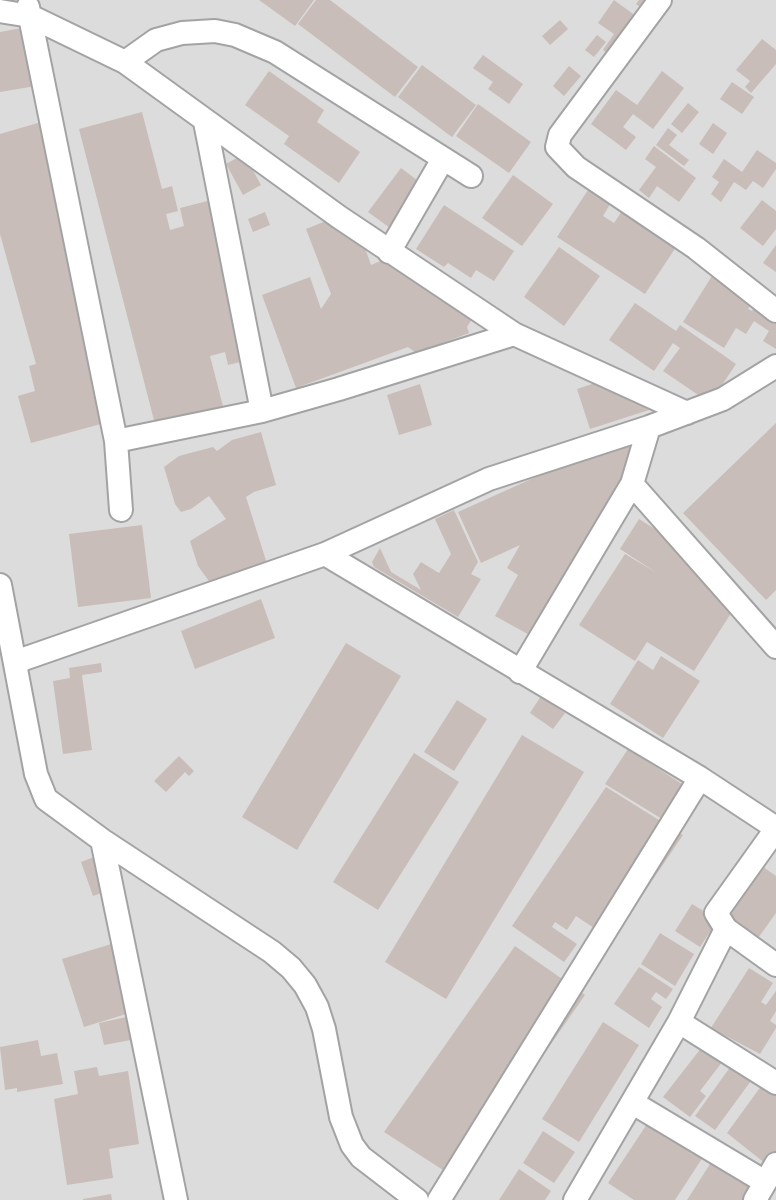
<!DOCTYPE html>
<style>
body{margin:0}
canvas{display:block;background:#f0ebe5}
</style>
<canvas width="776" height="1200"></canvas>
<script>
const g = document.querySelector('canvas').getContext('2d');
g.lineJoin = 'round';
function fillPath(path, color) {
  g.fillStyle = color;
  g.fill(path, 'evenodd');
}
function poly(rows) {
  const path = new Path2D();
  for (const r of rows) {
    path.moveTo(r[0], r[1]);
    for (let i = 2; i < r.length; i += 2) path.lineTo(r[i], r[i + 1]);
  }
  return path;
}
function stroke(path, color, width, dash) {
  g.strokeStyle = color;
  g.lineWidth = width;
  g.lineCap = dash ? 'butt' : 'round';
  g.setLineDash(dash || []);
  g.stroke(path);
}
fillPath(poly([
 [0,0,776,0,776,1200,0,1200]
]), '#dddcdc');
fillPath(poly([
 [259,0,314,0,295,26],
 [316,0,330,0,418,67,395,97,298,24],
 [614,0,640,19,645,11,636,4,639,0,666,0,621,63,603,50,614,34,598,23],
 [560,20,568,29,550,45,542,36],
 [38,25,48,84,0,92,0,32],
 [597,35,606,42,594,57,585,50],
 [762,39,776,50,776,64,751,93,745,87,750,81,736,70],
 [483,55,523,84,509,104,488,89,493,82,473,68],
 [422,65,476,105,452,137,398,97],
 [569,66,581,76,564,96,553,86],
 [269,71,324,110,317,122,360,152,339,183,284,144,289,136,245,105],
 [662,71,684,88,653,129,633,114,623,127,636,137,626,150,591,124,616,90,637,105],
 [732,82,754,97,742,114,720,99],
 [688,103,699,112,682,133,671,124],
 [478,104,531,142,509,173,456,136],
 [142,112,162,189,172,186,178,211,166,214,170,230,184,226,180,208,223,197,257,324,252,326,248,360,228,365,225,352,210,356,225,414,157,432,79,129],
 [48,120,112,421,31,443,18,396,35,391,29,366,36,364,0,234,0,134],
 [713,123,727,133,713,154,699,144],
 [668,128,677,135,669,145,689,160,684,166,656,145],
 [654,146,696,178,679,202,657,186,649,198,639,190,656,167,645,159],
 [757,150,776,163,776,169,763,188,753,181,746,190,734,182,721,202,711,194,719,182,712,177,724,159,742,172],
 [244,154,261,185,243,195,226,164],
 [401,168,429,189,397,233,368,212],
 [513,175,553,204,522,246,482,218],
 [590,187,612,201,603,216,614,223,622,211,676,247,645,294,557,237],
 [762,200,776,211,776,229,763,246,740,228],
 [444,205,514,251,494,281,476,270,471,278,448,263,444,267,416,249],
 [265,212,270,225,253,232,248,219],
 [326,221,364,245,371,265,385,259,474,316,467,327,469,333,416,353,408,347,296,388,262,295,310,277,321,309,331,294,306,229],
 [776,245,776,272,763,263],
 [559,247,600,276,564,326,524,297],
 [717,268,758,294,748,309,752,311,760,297,776,307,776,349,763,341,769,331,754,321,746,334,736,328,724,348,683,322],
 [635,303,676,331,680,325,736,364,710,403,663,371,680,348,673,343,654,371,609,340],
 [622,374,652,409,590,429,577,389],
 [420,384,432,425,399,435,387,395],
 [776,423,776,590,766,600,683,513],
 [261,432,276,485,254,492,246,497,268,567,211,584,198,566,190,541,226,519,209,496,191,509,181,512,175,504,164,467,179,456,213,447,217,451,232,440],
 [627,436,642,470,605,529,585,538,607,550,598,554,535,638,495,616,518,575,507,568,520,545,481,563,458,512],
 [454,510,478,562,471,574,481,579,458,617,374,567,372,562,380,548,391,572,421,590,413,574,421,562,439,573,451,554,435,519],
 [639,519,701,558,742,596,694,671,647,642,635,661,579,625,625,554,657,573,620,549],
 [142,525,151,598,78,607,69,534],
 [261,599,275,638,195,669,181,631],
 [346,643,401,676,297,850,242,817],
 [661,656,700,681,663,738,610,704,638,660,653,670],
 [101,663,102,672,82,675,92,750,63,754,53,681,70,678,69,668],
 [541,696,565,713,553,729,530,713],
 [457,700,487,719,454,771,424,752],
 [522,735,584,772,446,999,385,962],
 [628,749,702,797,680,830,605,784],
 [414,753,459,782,378,910,333,882],
 [179,756,194,771,189,776,185,772,166,792,154,781],
 [606,787,683,835,612,940,576,916,567,930,555,922,552,927,577,944,564,962,512,926],
 [94,857,107,891,93,896,81,862],
 [759,864,776,876,776,913,753,945,723,920],
 [692,904,718,920,700,947,675,931],
 [660,933,694,954,675,986,641,964],
 [118,942,139,1010,84,1027,62,959],
 [515,946,585,995,457,1179,384,1132],
 [639,967,673,989,666,999,656,992,651,999,662,1007,649,1028,614,1004],
 [749,968,773,983,761,1002,766,1005,776,991,776,1011,770,1021,776,1025,776,1028,760,1054,711,1028],
 [131,1016,136,1039,104,1045,99,1023],
 [603,1022,639,1045,579,1142,542,1119],
 [709,1038,729,1053,700,1091,706,1096,690,1117,663,1097],
 [38,1040,41,1056,57,1053,63,1084,17,1092,17,1088,5,1090,0,1047],
 [736,1059,756,1074,715,1130,695,1116],
 [97,1067,99,1076,128,1071,139,1144,109,1149,113,1178,67,1185,54,1099,78,1094,74,1071],
 [767,1078,776,1084,776,1172,727,1133],
 [649,1121,703,1157,675,1200,634,1200,608,1183],
 [543,1131,575,1152,554,1183,523,1163],
 [712,1161,767,1195,764,1200,687,1200],
 [519,1169,551,1191,545,1200,499,1200],
 [111,1194,112,1200,83,1200,83,1199]
]), '#c8bdb8');
const minor = poly([
 [660,0,560,135,557,147,576,167,696,248,776,311],
 [28,7,116,441,121,510],
 [0,11,30,16,125,62,339,217,514,334,687,413],
 [125,62,156,40,182,33,215,31,235,35,275,52,471,176],
 [205,122,262,411],
 [389,252,443,159],
 [649,427,632,484,776,647],
 [116,441,262,411,339,389,514,334],
 [325,554,700,778,776,828],
 [0,585,36,774,46,799,102,840,272,952,291,968,305,985,317,1007,324,1029,341,1117,352,1145,361,1157,417,1200],
 [15,662,325,554,489,479,649,427,723,399,776,366],
 [520,672,632,484],
 [102,840,176,1200],
 [726,929,776,965],
 [679,1022,776,1083],
 [633,1103,765,1182],
 [439,1200,700,778],
 [575,1200,679,1022,726,929,716,913,776,829],
 [755,1200,776,1164]
]);
stroke(minor, '#a3a3a3', 26);
stroke(minor, '#fff', 22);
</script>
